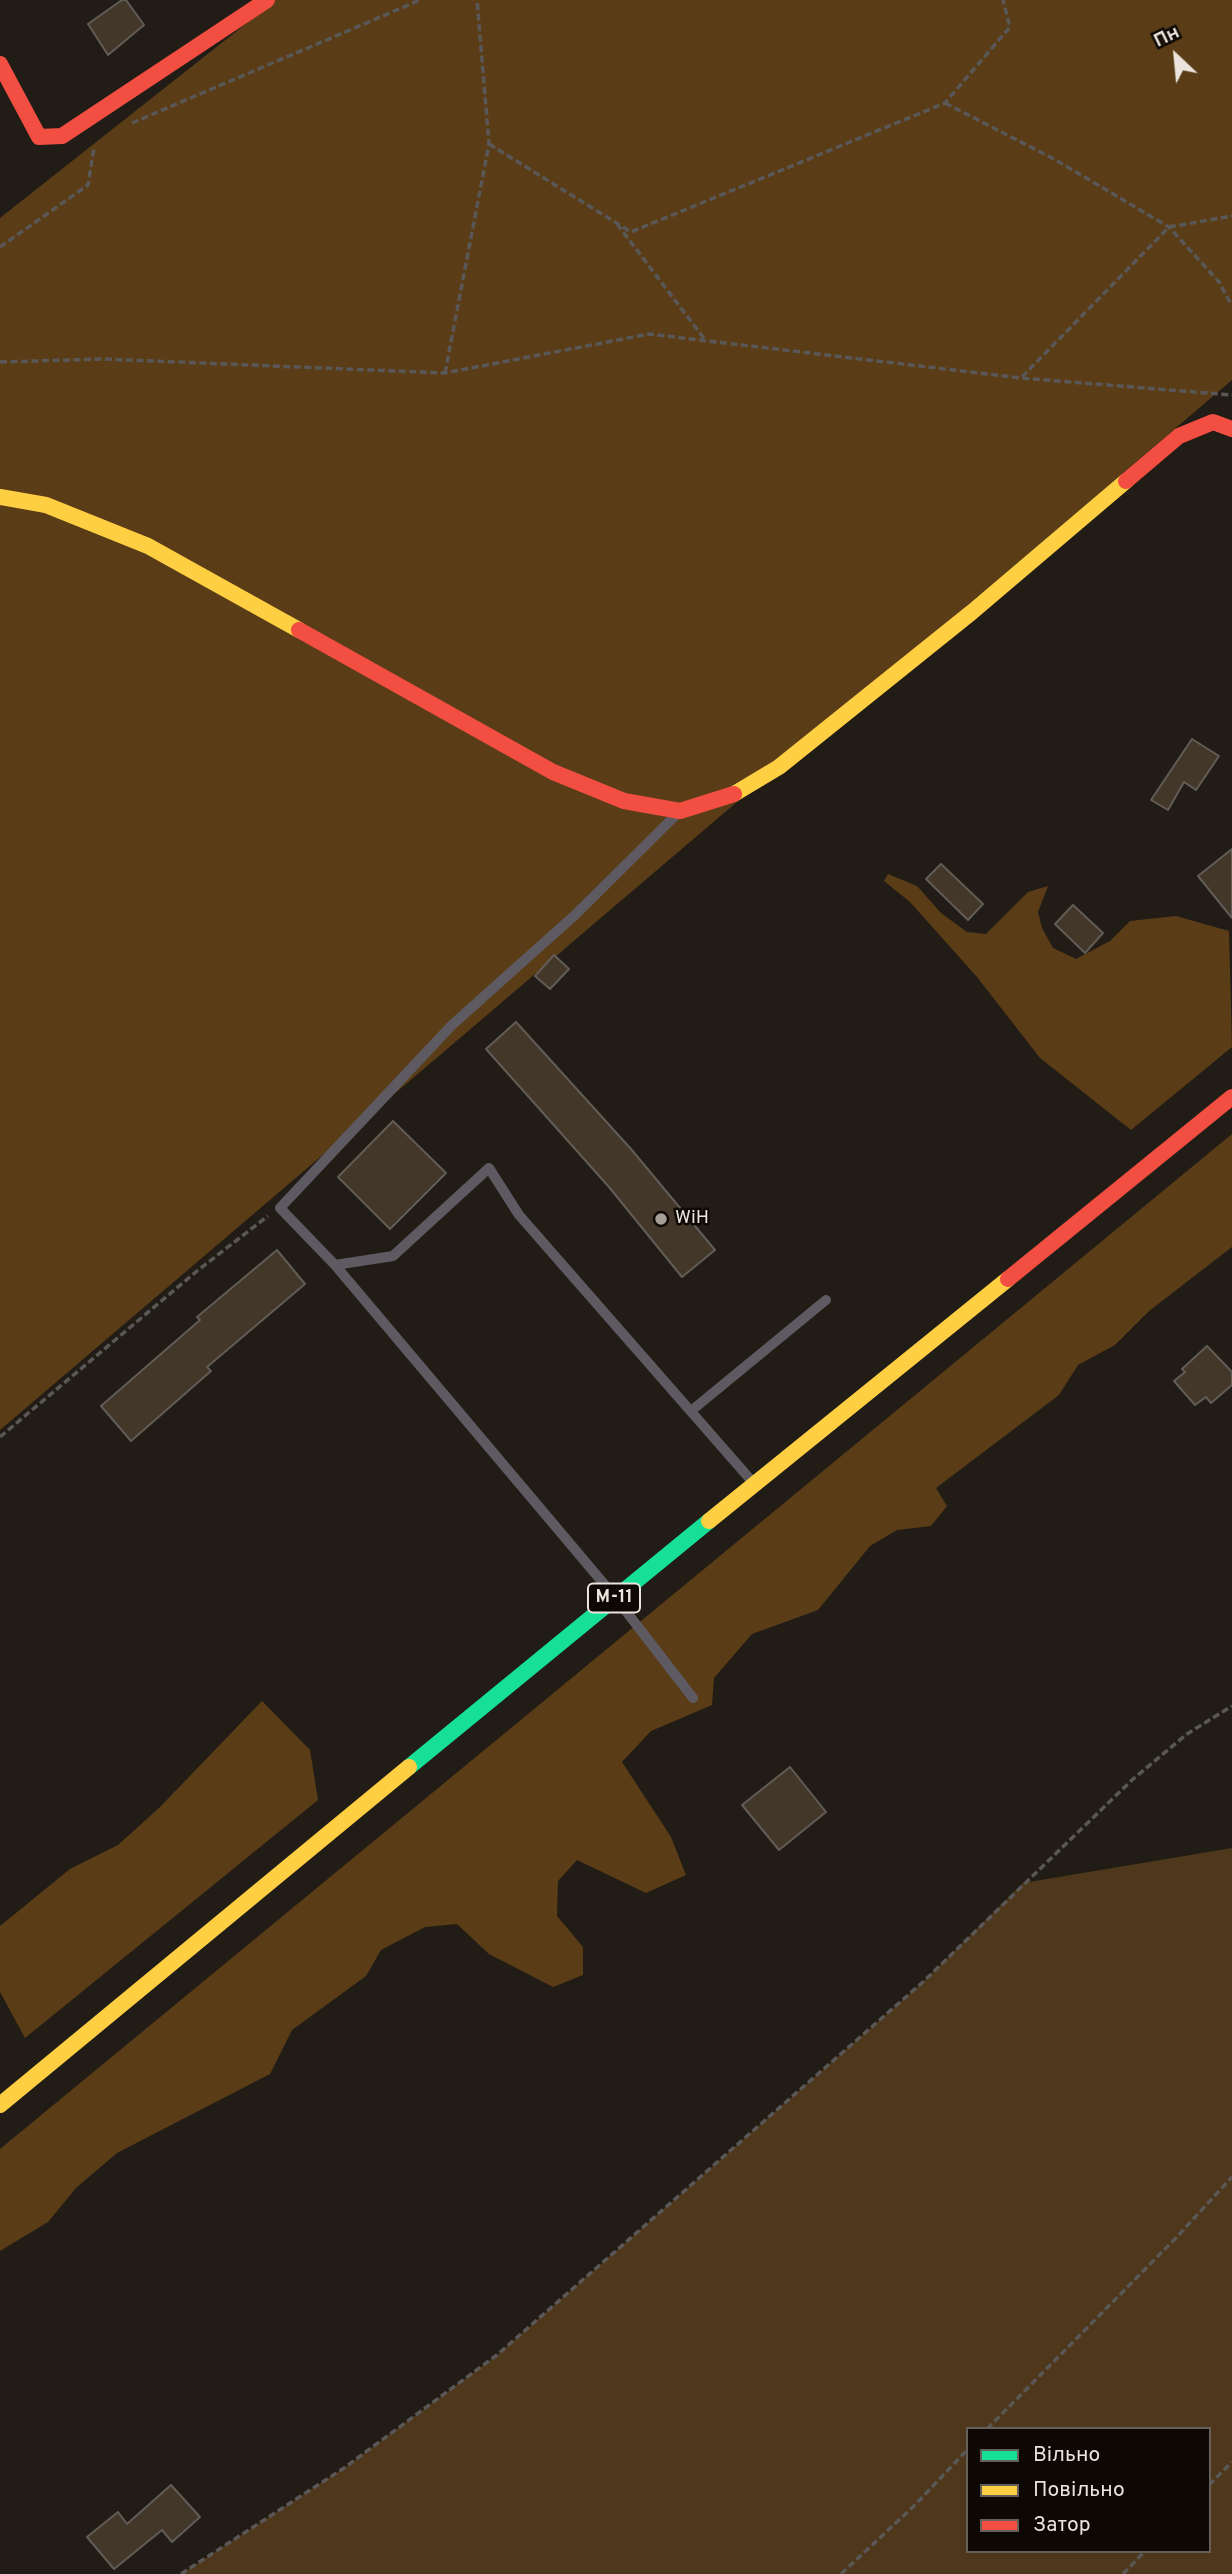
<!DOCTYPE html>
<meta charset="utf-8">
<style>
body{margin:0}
#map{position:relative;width:1232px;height:2574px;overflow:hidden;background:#221c16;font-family:Overpass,sans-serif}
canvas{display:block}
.legend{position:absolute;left:966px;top:2427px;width:245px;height:126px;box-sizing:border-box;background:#0d0804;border:2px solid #66605a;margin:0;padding:9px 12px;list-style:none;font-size:21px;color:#ece4dc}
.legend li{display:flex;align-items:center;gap:14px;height:35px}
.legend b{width:35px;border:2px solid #66605a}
.north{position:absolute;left:1141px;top:21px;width:70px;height:70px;-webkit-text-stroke:5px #0d0804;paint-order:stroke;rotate:334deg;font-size:19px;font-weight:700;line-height:28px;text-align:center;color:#ece4dc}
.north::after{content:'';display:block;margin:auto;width:24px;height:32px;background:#ece4dc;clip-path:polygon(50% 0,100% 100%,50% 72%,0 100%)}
</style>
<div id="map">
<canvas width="1232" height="2574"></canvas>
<ul class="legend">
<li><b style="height:9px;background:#16e098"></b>Вільно</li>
<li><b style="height:9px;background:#ffcf43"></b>Повільно</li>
<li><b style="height:9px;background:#f24e42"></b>Затор</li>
</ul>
<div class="north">Пн</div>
</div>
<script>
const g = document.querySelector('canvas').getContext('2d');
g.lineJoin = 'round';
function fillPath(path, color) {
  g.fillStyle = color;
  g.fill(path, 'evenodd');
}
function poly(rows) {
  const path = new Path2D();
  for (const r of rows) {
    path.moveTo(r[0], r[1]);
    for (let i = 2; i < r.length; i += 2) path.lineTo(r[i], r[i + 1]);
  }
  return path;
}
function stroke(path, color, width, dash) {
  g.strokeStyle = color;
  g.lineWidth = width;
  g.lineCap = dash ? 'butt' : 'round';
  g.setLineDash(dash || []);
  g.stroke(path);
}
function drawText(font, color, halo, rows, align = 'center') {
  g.font = font + ' Overpass,sans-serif';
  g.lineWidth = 5;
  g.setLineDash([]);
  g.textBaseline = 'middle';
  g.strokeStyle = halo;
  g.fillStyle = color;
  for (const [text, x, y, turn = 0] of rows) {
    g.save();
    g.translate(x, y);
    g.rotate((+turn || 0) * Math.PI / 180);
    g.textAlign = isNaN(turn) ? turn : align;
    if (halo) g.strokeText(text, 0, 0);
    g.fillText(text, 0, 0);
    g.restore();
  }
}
fillPath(poly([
 [1232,1848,1232,2574,181,2574,344,2468,497,2355,923,1982,1023,1883],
 [968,2429,1209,2429,1209,2551,968,2551]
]), '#4e371a');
fillPath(poly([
 [276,0,1232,0,1232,380,0,1430,0,218],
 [888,874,917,886,941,913,967,932,986,934,1028,892,1048,886,1038,912,1042,928,1053,948,1076,959,1110,941,1130,921,1176,916,1229,931,1232,1047,1131,1130,1040,1058,977,977,910,902,884,881],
 [1232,1134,1232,1247,1149,1311,1115,1345,1078,1365,1059,1395,936,1488,947,1506,931,1526,897,1530,870,1546,818,1610,752,1634,714,1678,712,1705,651,1731,622,1762,671,1837,686,1875,646,1893,577,1860,558,1881,557,1916,583,1947,583,1975,553,1987,489,1954,457,1924,425,1927,381,1950,366,1976,292,2030,270,2074,117,2153,76,2188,48,2222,0,2251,0,2149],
 [262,1701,310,1750,318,1800,25,2038,0,1992,0,1926,70,1869,118,1845,159,1808]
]), '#5a3d17');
const building = poly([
 [122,0,126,0,144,25,108,55,88,24,122,0],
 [1192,739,1219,756,1196,790,1184,782,1168,810,1151,800,1192,739],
 [1232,849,1232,918,1198,876,1232,849],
 [941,864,983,904,968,920,926,879,941,864],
 [1073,905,1103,933,1085,953,1055,924,1073,905],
 [554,955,569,969,550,989,535,976,554,955],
 [516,1022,631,1149,715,1250,682,1277,609,1187,486,1049,516,1022],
 [393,1121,446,1173,390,1229,338,1177,393,1121],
 [277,1250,305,1284,207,1367,211,1371,131,1441,101,1406,200,1320,197,1317,277,1250],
 [1207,1346,1232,1372,1232,1385,1211,1403,1206,1397,1195,1405,1174,1381,1185,1372,1182,1369,1207,1346],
 [790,1767,826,1812,779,1850,742,1805,790,1767],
 [171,2485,200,2517,172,2542,162,2530,114,2569,87,2537,118,2512,127,2524,171,2485]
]);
fillPath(building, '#423728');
stroke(building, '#625c57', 2);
stroke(poly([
 [945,103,1054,159,1169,227,1219,282,1232,306],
 [132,123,420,0],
 [489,144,631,232,945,103,1010,27,1003,0],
 [617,224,706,341],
 [0,247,88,185,94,148],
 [0,362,103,359,445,373,649,334,1021,378,1232,395],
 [445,373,489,144,477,0],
 [1022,377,1169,227,1232,216],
 [0,1437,197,1271,268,1216],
 [987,2429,1174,2240,1232,2177],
 [1209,2485,1232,2462],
 [181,2574,344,2468,497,2355,923,1982,1132,1780,1187,1734,1232,1706],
 [841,2574,914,2506,968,2449],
 [1123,2574,1145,2551]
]), '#5a5757', 3.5, [7, 3.5]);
stroke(poly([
 [675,816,575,915,452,1025,280,1208,335,1265,615,1597,693,1698],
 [335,1265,393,1256,489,1168,519,1215,750,1479],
 [691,1411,826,1300]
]), '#5e5a62', 10);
stroke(poly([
 [409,1767,709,1521]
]), '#16e098', 16);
stroke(poly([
 [0,497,46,505,148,546,299,630],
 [734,794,779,767,972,612,1126,481],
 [709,1521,1008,1279],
 [0,2105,409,1767]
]), '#ffcf43', 16);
stroke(poly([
 [0,64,39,137,62,136,267,0],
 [1126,481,1179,436,1213,422,1232,429],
 [299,630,553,772,624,801,680,811,734,794],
 [1008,1279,1232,1097]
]), '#f24e42', 16);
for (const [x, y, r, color] of [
 [661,1219,7,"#a59e97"]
]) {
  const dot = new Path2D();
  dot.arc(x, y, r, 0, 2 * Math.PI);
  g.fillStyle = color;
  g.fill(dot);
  stroke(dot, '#0d0804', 2.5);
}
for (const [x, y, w] of [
 [614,1598,52]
]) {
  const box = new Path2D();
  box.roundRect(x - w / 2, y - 14.5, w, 29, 5);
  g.fillStyle = '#0d0804';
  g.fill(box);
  stroke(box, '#ece4dc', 2);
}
drawText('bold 18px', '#ece4dc', null, [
 ["М-11",614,1598]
]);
drawText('19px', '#ece4dc', '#0d0804', [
 ["WiH",675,1219]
], 'left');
</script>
